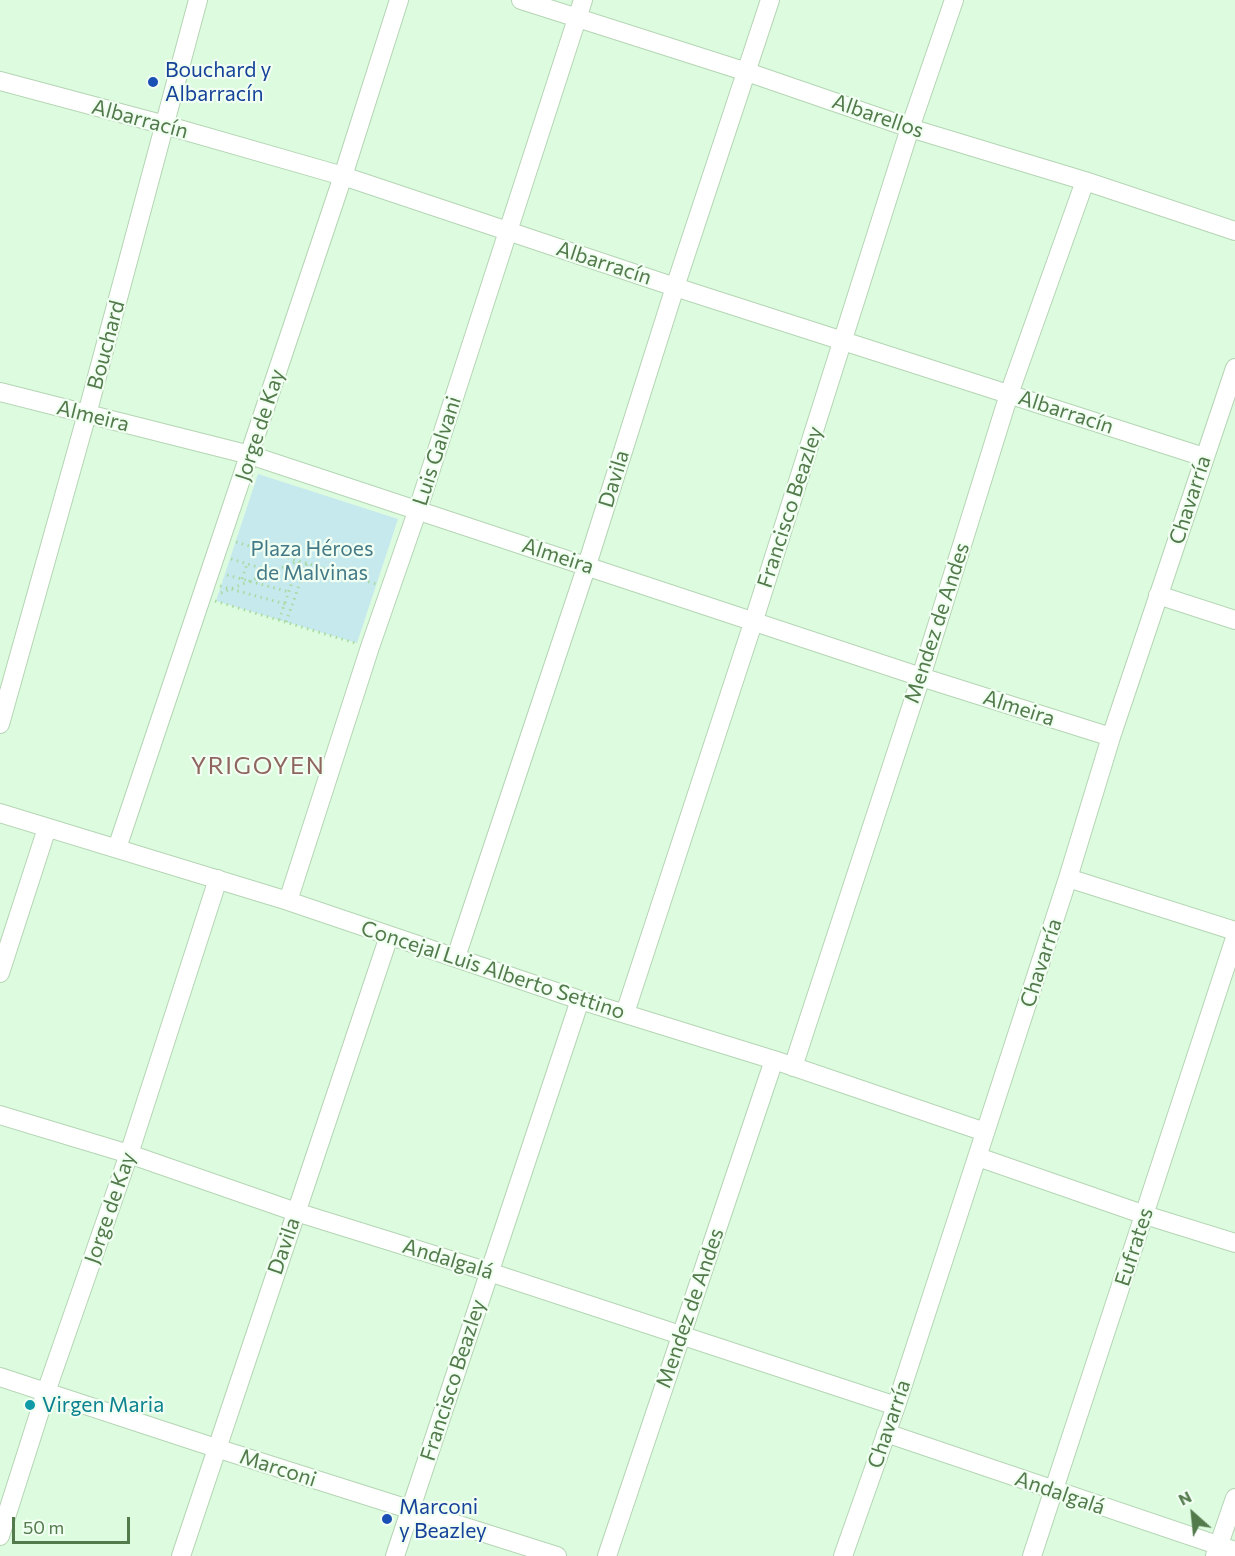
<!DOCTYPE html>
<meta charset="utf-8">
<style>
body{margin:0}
#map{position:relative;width:1235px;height:1556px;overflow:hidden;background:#eafdec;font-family:Commissioner,sans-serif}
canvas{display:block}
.north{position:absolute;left:1163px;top:1484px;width:60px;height:60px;-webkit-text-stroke:4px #f1fff2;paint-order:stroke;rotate:333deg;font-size:16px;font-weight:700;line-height:24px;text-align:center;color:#527a4b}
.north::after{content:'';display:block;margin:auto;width:21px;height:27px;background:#527a4b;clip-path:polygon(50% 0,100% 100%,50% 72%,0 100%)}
.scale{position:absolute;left:12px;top:1517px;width:118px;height:27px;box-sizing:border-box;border:3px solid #527a4b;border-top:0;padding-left:8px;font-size:18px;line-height:21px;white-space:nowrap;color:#527a4b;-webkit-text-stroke:4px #f1fff2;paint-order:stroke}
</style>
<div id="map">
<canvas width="1235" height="1556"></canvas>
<div class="north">N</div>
<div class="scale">50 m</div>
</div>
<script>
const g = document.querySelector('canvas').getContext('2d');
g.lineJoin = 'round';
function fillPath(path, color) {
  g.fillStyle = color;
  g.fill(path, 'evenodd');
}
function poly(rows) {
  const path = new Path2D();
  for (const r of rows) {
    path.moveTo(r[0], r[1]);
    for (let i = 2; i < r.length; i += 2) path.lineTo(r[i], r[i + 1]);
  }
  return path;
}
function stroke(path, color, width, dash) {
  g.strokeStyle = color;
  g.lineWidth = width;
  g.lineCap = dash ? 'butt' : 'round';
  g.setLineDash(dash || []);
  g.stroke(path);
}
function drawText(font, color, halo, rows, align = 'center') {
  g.font = font + ' Commissioner,sans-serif';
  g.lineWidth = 4.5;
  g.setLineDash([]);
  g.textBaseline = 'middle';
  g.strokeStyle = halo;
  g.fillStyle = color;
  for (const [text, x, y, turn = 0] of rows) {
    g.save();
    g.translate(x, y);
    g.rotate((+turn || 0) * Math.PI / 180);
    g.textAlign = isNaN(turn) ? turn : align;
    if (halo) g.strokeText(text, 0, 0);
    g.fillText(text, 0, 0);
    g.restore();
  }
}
fillPath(poly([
 [0,0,1235,0,1235,1556,0,1556]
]), '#ddfbdf');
fillPath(poly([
 [258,474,398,519,357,643,216,601]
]), '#c6e9ed');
const minor = poly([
 [521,0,747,72,910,128,1085,181,1235,231],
 [0,81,165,125,343,176,675,287,1204,457],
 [0,392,250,455,921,677,1111,737],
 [1158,595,1235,620],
 [0,724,87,414,198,0],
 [0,813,288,901,580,1000,774,1060,985,1132],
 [117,848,343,176,399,0],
 [1068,878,1235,931],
 [288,901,370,647,418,509,583,0],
 [456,957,587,565,675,287,770,0],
 [0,973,47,828],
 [625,1013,754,620,910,128,954,0],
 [793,1067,921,677,1009,394,1085,181],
 [0,1115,129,1154,296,1212,489,1272,896,1406],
 [978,1157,1145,1215,1235,1243],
 [0,1377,216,1448,557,1556],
 [886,1433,1235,1551],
 [0,1536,46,1392,129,1154,218,879],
 [181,1556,389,936],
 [395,1556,580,1000],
 [607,1556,774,1060],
 [843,1556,896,1406,1068,878,1111,737,1235,368],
 [1032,1556,1235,938],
 [1215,1556,1235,1498]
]);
stroke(minor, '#b5d5b4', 20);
stroke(poly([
 [236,542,376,584],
 [231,559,271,571],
 [227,575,289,592],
 [242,579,247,564],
 [220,586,285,604],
 [221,593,298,561],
 [215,601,355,643],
 [279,620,299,562],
 [286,622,307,563]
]), '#a9daa2', 3, [1.5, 4.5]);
stroke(minor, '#fff', 18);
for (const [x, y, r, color] of [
 [153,82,6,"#1a4fb4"],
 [30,1405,6,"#0f9aa8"],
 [387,1519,6,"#1a4fb4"]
]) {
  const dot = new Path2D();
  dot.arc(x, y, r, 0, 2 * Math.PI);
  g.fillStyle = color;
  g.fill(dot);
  stroke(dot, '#f1fff2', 2);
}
drawText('21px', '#164399', '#f1fff2', [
 ["Bouchard y",165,70],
 ["Albarracín",165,94],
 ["Marconi",399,1507],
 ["y Beazley",399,1531]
], 'left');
drawText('21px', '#527a4b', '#f1fff2', [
 ["Albarellos",878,116,19],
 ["Albarracín",140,119,15],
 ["Albarracín",604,263,18],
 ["Bouchard",106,345,-75],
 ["Albarracín",1066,412,18],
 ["Almeira",93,416,14],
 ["Jorge de Kay",260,425,-72],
 ["Luis Galvani",437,451,-72],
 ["Davila",614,479,-73],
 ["Chavarría",1190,500,-72],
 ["Francisco Beazley",790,507,-72],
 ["Almeira",558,556,18],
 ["Mendez de Andes",937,623,-72],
 ["Almeira",1019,708,18],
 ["Chavarría",1041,963,-72],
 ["Concejal Luis Alberto Settino",493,970,18],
 ["Jorge de Kay",110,1208,-71],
 ["Davila",284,1246,-71],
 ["Eufrates",1134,1247,-72],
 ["Andalgalá",448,1259,17],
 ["Mendez de Andes",690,1308,-71],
 ["Francisco Beazley",453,1380,-72],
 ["Chavarría",889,1424,-71],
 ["Marconi",278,1468,18],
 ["Andalgalá",1060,1493,19]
]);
drawText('21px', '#447a87', '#f1fff2', [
 ["Plaza Héroes",312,549],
 ["de Malvinas",312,573]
]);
drawText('21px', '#0d838f', '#f1fff2', [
 ["Virgen Maria",42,1405]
], 'left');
g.letterSpacing = '1.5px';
drawText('24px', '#8f665e', '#f1fff2', [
 ["YRIGOYEN",258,766]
]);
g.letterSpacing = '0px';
</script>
